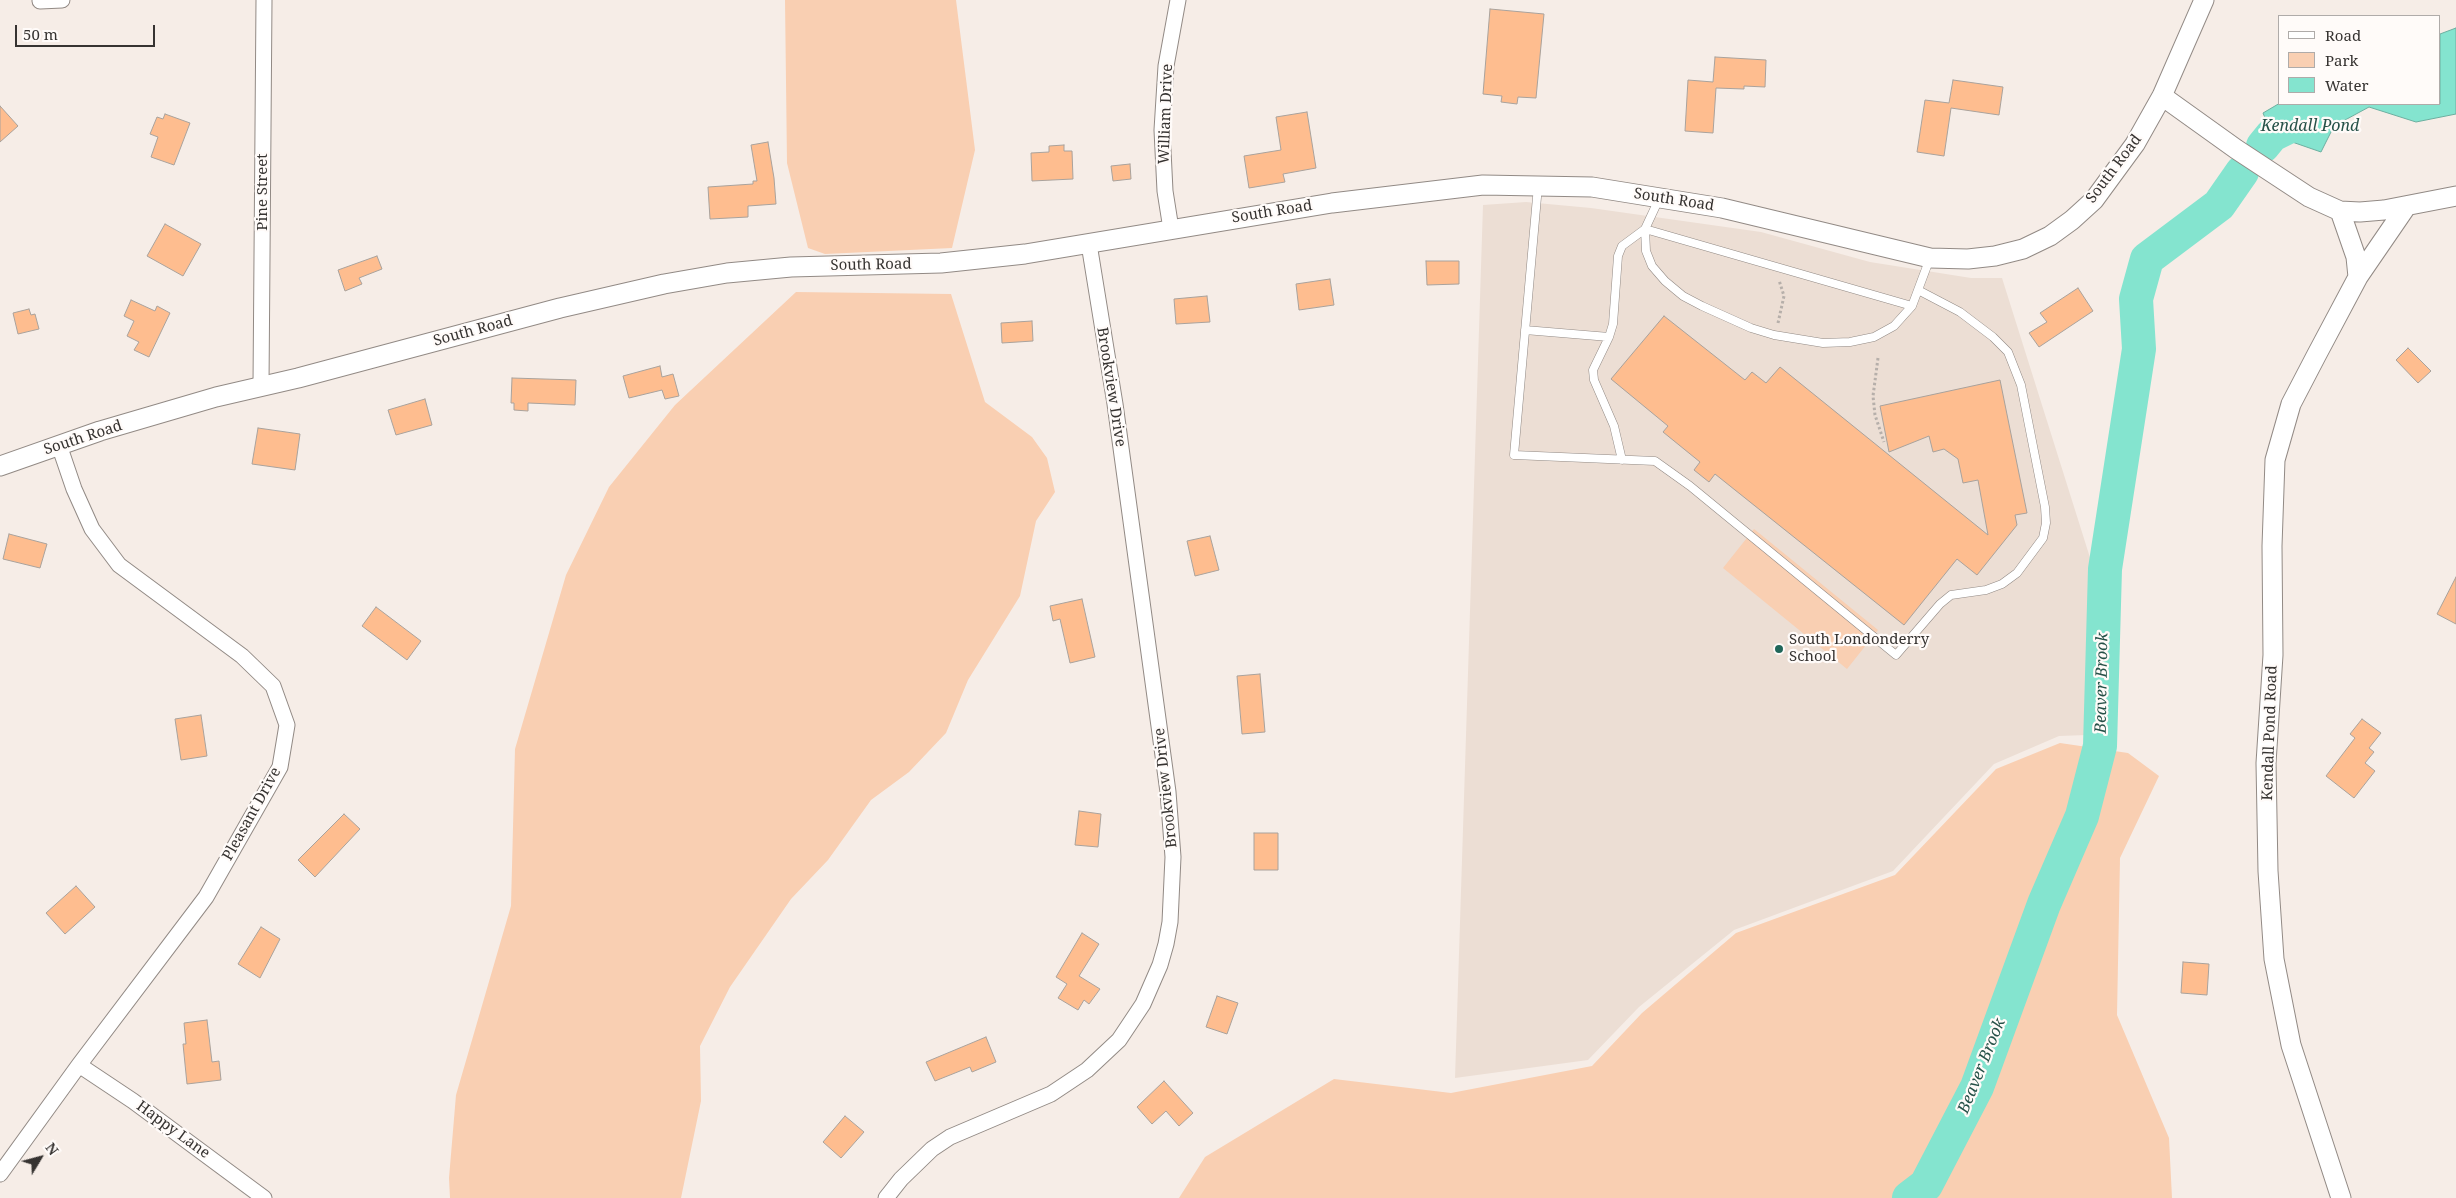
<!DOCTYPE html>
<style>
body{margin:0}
#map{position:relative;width:2456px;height:1198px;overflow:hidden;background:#f6ede7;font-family:"Noto Serif",serif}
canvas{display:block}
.legend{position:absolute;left:2278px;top:15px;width:162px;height:90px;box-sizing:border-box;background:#fffbf9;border:1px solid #afaba9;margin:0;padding:6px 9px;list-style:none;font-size:15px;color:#363331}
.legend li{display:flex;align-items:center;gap:10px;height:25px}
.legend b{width:25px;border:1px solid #afaba9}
.north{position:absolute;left:15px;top:1133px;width:50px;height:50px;-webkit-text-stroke:4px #fffbf9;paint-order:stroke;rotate:53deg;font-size:14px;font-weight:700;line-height:20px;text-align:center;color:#363331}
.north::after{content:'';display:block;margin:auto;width:18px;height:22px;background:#363331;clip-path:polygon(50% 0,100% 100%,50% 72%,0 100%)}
.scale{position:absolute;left:15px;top:25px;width:140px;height:22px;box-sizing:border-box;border:2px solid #363331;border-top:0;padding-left:6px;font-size:15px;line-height:18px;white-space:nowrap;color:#363331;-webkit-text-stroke:4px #fffbf9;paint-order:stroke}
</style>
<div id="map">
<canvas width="2456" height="1198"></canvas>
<ul class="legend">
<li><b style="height:6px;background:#fff"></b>Road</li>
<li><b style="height:14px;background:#f9cfb2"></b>Park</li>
<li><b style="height:14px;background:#84e4cf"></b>Water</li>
</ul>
<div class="north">N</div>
<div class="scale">50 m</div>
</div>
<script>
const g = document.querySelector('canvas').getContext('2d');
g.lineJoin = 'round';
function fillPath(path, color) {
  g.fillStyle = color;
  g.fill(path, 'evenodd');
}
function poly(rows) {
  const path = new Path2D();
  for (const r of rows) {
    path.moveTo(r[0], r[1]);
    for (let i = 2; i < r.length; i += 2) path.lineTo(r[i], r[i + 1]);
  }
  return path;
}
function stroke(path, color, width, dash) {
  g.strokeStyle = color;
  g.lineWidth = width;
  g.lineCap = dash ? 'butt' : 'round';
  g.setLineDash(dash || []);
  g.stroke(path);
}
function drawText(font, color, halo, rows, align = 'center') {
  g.font = font + ' "Noto Serif",serif';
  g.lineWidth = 4.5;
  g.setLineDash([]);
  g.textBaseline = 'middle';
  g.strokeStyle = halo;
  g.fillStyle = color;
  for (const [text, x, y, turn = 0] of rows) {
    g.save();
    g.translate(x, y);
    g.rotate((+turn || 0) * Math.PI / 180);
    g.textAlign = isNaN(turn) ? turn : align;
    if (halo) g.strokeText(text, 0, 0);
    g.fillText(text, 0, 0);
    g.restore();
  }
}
fillPath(poly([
 [1526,202,1591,208,1761,232,1870,262,1971,278,2002,278,2092,564,2087,735,2059,736,1994,764,1893,871,1734,930,1639,1007,1588,1060,1455,1078,1483,205]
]), '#ecded4');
fillPath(poly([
 [785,0,956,0,975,150,952,248,825,254,808,248,787,163],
 [796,292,951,294,985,402,1032,437,1047,458,1055,492,1036,521,1020,596,968,680,946,733,909,772,871,800,828,860,791,899,730,987,700,1046,701,1101,681,1198,450,1198,449,1178,456,1095,511,906,515,749,566,575,609,487,675,405],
 [1754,529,1878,630,1847,669,1723,568],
 [2060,743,2128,753,2159,776,2120,858,2117,1015,2169,1138,2172,1198,1179,1198,1205,1157,1334,1079,1451,1093,1592,1066,1642,1013,1736,933,1895,875,1996,769]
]), '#f9cfb2');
const water = poly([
 [2456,28,2456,114,2416,122,2369,107,2334,126,2321,152,2272,135,2263,113,2280,103,2440,104,2440,34,2456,28]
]);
fillPath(water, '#84e4cf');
stroke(water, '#6dafa0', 1);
stroke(poly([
 [2263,146,2272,135,2335,104],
 [1909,1198,1926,1185,1977,1087,2044,904,2082,816,2100,746,2105,569,2139,349,2136,299,2147,259,2219,205,2242,172]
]), '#84e4cf', 34);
const building = poly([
 [1490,9,1544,14,1536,98,1518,97,1517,104,1501,102,1502,96,1483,94,1490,9],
 [1715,57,1766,60,1765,87,1744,86,1744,89,1716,88,1713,133,1685,131,1688,80,1713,82,1715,57],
 [1953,80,2003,87,1999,115,1951,108,1944,156,1917,152,1925,100,1949,103,1953,80],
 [0,106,18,126,0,142,0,106],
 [1307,112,1316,168,1283,174,1285,182,1249,188,1244,156,1281,150,1276,117,1307,112],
 [165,114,190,123,174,165,151,157,158,137,150,134,157,117,163,119,165,114],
 [768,142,774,178,776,204,748,206,748,217,710,219,708,187,753,184,753,181,757,181,751,145,768,142],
 [1064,145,1064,151,1072,151,1073,179,1032,181,1031,153,1049,152,1049,146,1064,145],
 [1130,164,1131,179,1113,181,1111,166,1130,164],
 [165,224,201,244,183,276,147,256,165,224],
 [377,256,382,269,359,278,362,284,345,291,338,270,377,256],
 [1426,261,1459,261,1459,284,1427,285,1426,261],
 [1330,279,1334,305,1299,310,1296,284,1330,279],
 [2078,288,2093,311,2039,347,2029,333,2047,322,2040,313,2078,288],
 [1207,296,1210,322,1176,324,1174,299,1207,296],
 [131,300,155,311,157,306,170,313,149,357,134,350,139,342,127,336,134,321,124,316,131,300],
 [29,309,31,315,35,314,39,329,18,334,13,313,29,309],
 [1664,316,1745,380,1752,372,1766,383,1780,367,1988,535,1978,480,1963,483,1958,459,1944,449,1933,452,1929,436,1889,452,1880,406,2000,380,2027,513,2015,515,2017,525,1977,575,1957,559,1904,625,1715,474,1709,482,1694,470,1700,462,1663,432,1668,426,1611,379,1664,316],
 [1032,321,1033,341,1002,343,1001,323,1032,321],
 [2408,348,2431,371,2418,383,2396,360,2408,348],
 [660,366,662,377,673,374,679,396,665,399,662,390,629,398,623,376,660,366],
 [512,378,576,380,575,405,528,403,528,411,514,410,514,403,511,403,512,378],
 [425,399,432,425,396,435,388,410,425,399],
 [258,428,300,434,295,470,252,464,258,428],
 [9,534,47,544,40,568,3,559,9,534],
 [1210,536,1219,570,1195,576,1187,541,1210,536],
 [2456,577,2456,624,2437,614,2456,577],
 [1082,599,1095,657,1070,663,1060,619,1053,621,1050,606,1082,599],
 [376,607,421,641,407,660,362,626,376,607],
 [1260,674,1265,732,1242,734,1237,676,1260,674],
 [201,715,207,756,181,760,175,719,201,715],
 [2362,719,2381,733,2369,748,2374,752,2365,763,2375,771,2354,798,2326,776,2355,738,2350,734,2362,719],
 [1079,811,1101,814,1098,847,1075,845,1079,811],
 [344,814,360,829,315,877,298,860,344,814],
 [1254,833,1278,833,1278,870,1254,870,1254,833],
 [76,886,95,907,65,934,46,913,76,886],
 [261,927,280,939,260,978,238,964,261,927],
 [1082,933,1099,944,1079,976,1100,989,1089,1004,1084,1000,1078,1010,1058,998,1067,984,1056,977,1082,933],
 [2183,962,2209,964,2207,995,2181,993,2183,962],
 [1217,996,1238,1003,1227,1034,1206,1027,1217,996],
 [207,1020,212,1062,219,1061,221,1080,187,1084,183,1044,186,1044,184,1023,207,1020],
 [986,1037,996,1062,972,1072,970,1067,935,1081,926,1062,986,1037],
 [1164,1081,1193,1113,1179,1126,1166,1111,1152,1124,1137,1107,1164,1081],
 [845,1116,864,1132,841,1158,823,1142,845,1116]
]);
fillPath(building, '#febd8f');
stroke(building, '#a9a29c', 1);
const service = poly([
 [1538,186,1514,455,1655,461,1690,486,1896,655,1940,604,1951,595,1986,590,2002,584,2017,573,2043,538,2046,523,2045,507,2021,385,2008,352,1993,337,1960,312,1918,290],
 [1659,199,1645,229,1646,251,1652,266,1665,281,1683,296,1702,306,1751,328,1774,335,1823,343,1850,342,1874,337,1894,326,1912,306,1930,258],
 [1525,330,1609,337],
 [1622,460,1614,426,1594,380,1593,370,1609,337,1613,324,1618,256,1622,246,1645,229,1912,306]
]);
const minor = poly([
 [40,1,62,0],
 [1171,229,1165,191,1162,130,1166,66,1178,0],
 [261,385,264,0],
 [79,1065,133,1101,264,1198],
 [0,1174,79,1065,206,897,280,767,287,725,273,686,242,656,119,565,92,529,74,489,59,445],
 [886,1198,901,1179,932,1149,950,1137,1051,1094,1087,1070,1119,1040,1143,1004,1160,965,1166,944,1170,922,1173,857,1168,792,1115,404,1089,244]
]);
const tertiary = poly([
 [2162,96,2236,149,2309,197,2340,211,2360,212,2384,210,2456,196],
 [2340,211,2356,257,2358,277],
 [0,466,100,431,216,397,298,378,560,308,664,284,727,273,791,267,941,263,1025,254,1332,203,1483,185,1592,187,1722,208,1930,258,1968,259,1995,256,2023,249,2050,236,2072,220,2094,200,2135,144,2162,96,2204,0],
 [2341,1198,2291,1045,2274,959,2268,871,2266,763,2273,655,2272,546,2275,460,2291,404,2316,356,2358,277,2406,207]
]);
stroke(service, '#928a85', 9);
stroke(minor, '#928a85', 17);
stroke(tertiary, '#928a85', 21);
stroke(poly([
 [1778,323,1784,296,1779,280],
 [1878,358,1873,396,1875,415,1884,442]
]), '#b6afaa', 3, [2.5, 2.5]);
stroke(service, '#fff', 8);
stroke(minor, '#fff', 15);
stroke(tertiary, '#fff', 19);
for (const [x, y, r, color] of [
 [1779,649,5,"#206659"]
]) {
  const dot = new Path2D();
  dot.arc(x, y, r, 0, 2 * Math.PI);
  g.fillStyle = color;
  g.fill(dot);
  stroke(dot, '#fffbf9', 2);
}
drawText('15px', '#363331', '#fffbf9', [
 ["William Drive",1166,114,-88],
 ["South Road",2114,169,-53],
 ["Pine Street",263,192,-90],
 ["South Road",1674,200,9],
 ["South Road",1272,212,-9],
 ["South Road",871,265,-1],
 ["South Road",473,331,-15],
 ["Brookview Drive",1111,387,81],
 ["South Road",83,438,-18],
 ["Kendall Pond Road",2270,733,-88],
 ["Brookview Drive",1166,788,-96],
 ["Pleasant Drive",252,814,-61],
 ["Happy Lane",173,1130,36]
]);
drawText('15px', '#363331', '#fffbf9', [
 ["South Londonderry",1789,640],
 ["School",1789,657]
], 'left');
drawText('italic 16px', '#265148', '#fffbf9', [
 ["Kendall Pond",2310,126],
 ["Beaver Brook",2102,683,-89],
 ["Beaver Brook",1982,1066,-68]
]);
</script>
